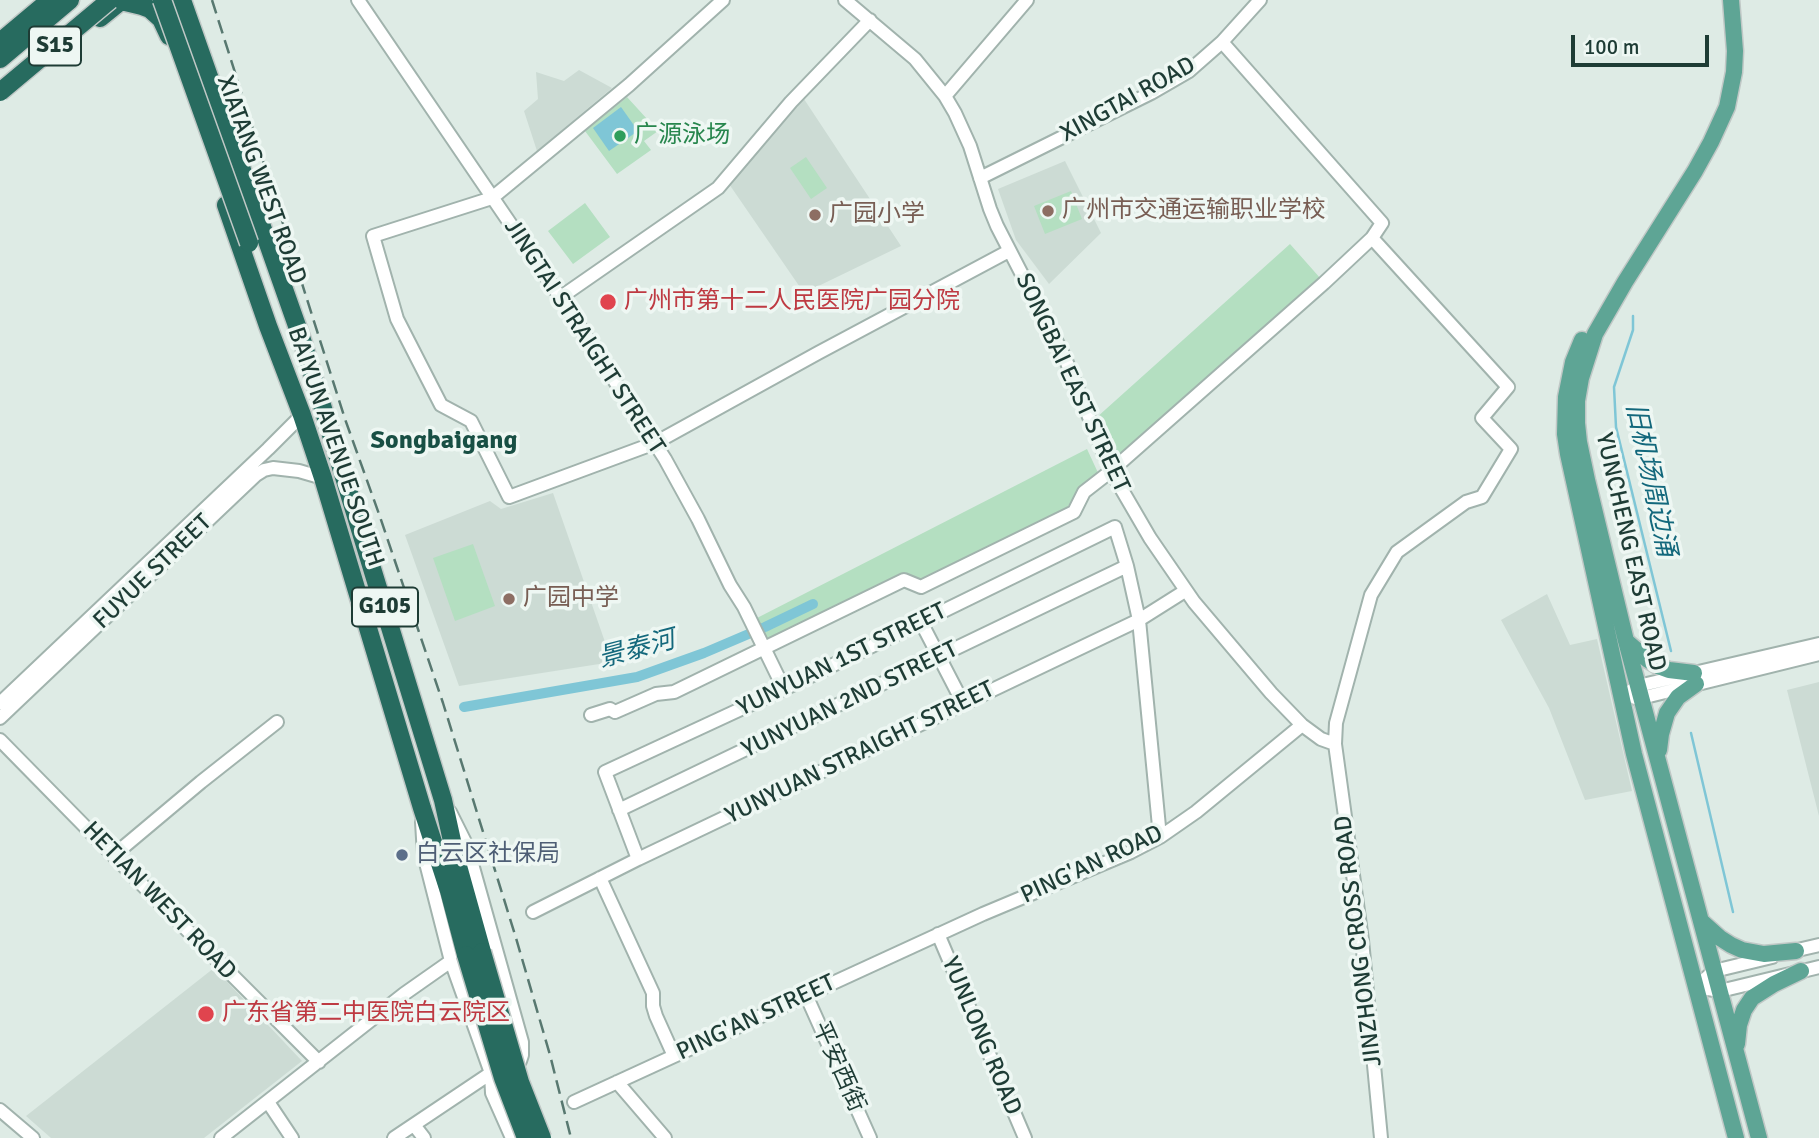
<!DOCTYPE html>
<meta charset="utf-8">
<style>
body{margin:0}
#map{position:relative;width:1819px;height:1138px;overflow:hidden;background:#deebe5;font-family:Signika,sans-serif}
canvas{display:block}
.scale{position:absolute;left:1571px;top:35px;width:138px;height:32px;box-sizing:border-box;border:4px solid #1e3c35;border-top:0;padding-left:9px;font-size:21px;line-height:24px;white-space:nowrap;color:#1e3c35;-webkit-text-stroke:5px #eef7f3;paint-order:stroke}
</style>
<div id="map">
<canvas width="1819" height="1138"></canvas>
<div class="scale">100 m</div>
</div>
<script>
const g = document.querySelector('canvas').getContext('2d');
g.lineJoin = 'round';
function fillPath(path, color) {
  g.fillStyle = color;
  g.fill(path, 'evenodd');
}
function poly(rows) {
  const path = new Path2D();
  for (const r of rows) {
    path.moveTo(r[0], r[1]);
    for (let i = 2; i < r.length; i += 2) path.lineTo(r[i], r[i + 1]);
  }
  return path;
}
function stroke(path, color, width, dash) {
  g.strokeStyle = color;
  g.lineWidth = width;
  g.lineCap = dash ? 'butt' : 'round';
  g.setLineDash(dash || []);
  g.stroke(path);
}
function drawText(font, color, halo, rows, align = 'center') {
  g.font = font + ' Signika,"Noto Sans SC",sans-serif';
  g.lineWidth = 7;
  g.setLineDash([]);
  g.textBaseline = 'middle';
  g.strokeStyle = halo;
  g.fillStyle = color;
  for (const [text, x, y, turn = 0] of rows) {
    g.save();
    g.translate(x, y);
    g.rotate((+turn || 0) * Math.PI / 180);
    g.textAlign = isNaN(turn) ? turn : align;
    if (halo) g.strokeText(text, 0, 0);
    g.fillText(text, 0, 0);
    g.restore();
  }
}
fillPath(poly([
 [579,70,612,88,537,151,524,111,538,99,536,72,564,81],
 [804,99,901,246,804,293,729,184],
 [1065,161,1101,233,1049,284,1016,240,998,189],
 [553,493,612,662,459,686,405,535,490,501,501,509],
 [1547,594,1570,645,1597,639,1632,791,1585,800,1549,708,1501,620],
 [1819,682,1819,816,1787,690],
 [214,968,302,1061,204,1138,51,1138,26,1116]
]), '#ccdbd4');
fillPath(poly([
 [627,97,658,131,644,141,651,150,617,174,585,131],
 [806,157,827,188,811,199,790,168],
 [1071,191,1082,219,1045,234,1034,206],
 [585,203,610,237,573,264,548,231],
 [1290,244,1321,279,1116,462,1096,418],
 [1087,449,1100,477,1082,490,1062,513,922,580,903,578,769,642,757,618],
 [473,544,495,606,455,621,433,558]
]), '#b4dfc1');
fillPath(poly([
 [621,107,638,131,609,151,593,128]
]), '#7fc6d6');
stroke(poly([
 [1633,316,1633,330,1614,387,1616,427,1671,651],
 [1691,733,1733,912]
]), '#7fc6d6', 2.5);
stroke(poly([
 [464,707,637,677,704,653,765,627,813,604]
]), '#7fc6d6', 10);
const minor = poly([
 [358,0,567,307,665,459,698,519,730,585,744,607,784,689],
 [723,0,629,85,492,198,373,236,397,319,441,405,471,421,509,497,655,443,818,353,1009,251],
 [845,0,915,59,945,96,955,113,970,146,990,209,997,226,1065,358,1111,471,1150,538,1194,602,1271,693,1302,725,1321,739,1335,744],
 [945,96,1027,0],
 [980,178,1151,93,1189,71,1222,42,1260,0],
 [1372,238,1508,387,1482,418,1511,449,1482,497,1466,502,1397,552,1371,595,1336,723,1335,744,1362,940,1381,1138],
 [561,297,718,188,791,102,870,20],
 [921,622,963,703],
 [1621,697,1638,686,1819,644],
 [1635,698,1641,698,1819,654],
 [0,703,268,449,302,415],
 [591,715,610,709,615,712,656,694,674,692,904,580,921,587,1074,512,1084,492,1111,471,1324,283,1372,238,1382,223,1222,42],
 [0,718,256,475,264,470,273,468,299,471,323,478],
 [0,740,162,905,319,1062],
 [619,810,1127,566],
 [422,822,424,855,451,961,491,1073,492,1093,512,1138],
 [114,855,201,782,277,722],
 [638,859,605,772,784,689,1115,527,1127,566,1139,620,1160,837],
 [600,878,653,993,653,1006,656,1016,674,1056],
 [533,912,638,859,1139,620,1185,591],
 [938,934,1025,1138],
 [1789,952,1819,945],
 [1696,987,1714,971,1772,957],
 [1696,987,1720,991,1819,967],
 [806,995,870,1138],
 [617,1082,665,1138],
 [268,1102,292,1138],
 [574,1102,983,914,1131,852,1160,837,1196,812,1302,725],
 [0,1110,33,1138],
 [414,1125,424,1138],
 [221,1138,404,994,451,961],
 [394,1138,491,1073,513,1067,520,1061,522,1055,522,1042,467,846,450,812]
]);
const major = poly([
 [1731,0,1735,51,1734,72,1727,107,1711,142,1695,171,1625,282,1595,334,1581,378,1577,401,1577,423,1579,442,1587,480,1626,641,1759,1138],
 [1582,340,1573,362,1566,397,1565,434,1568,454,1634,754,1736,1138],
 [1626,641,1648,660,1658,666,1669,670,1694,673],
 [1659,750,1661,734,1667,713,1678,697,1696,684],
 [1701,921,1720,938,1731,945,1742,950,1764,954,1796,951],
 [1737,1044,1739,1025,1744,1010,1752,998,1774,984,1801,971]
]);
const highway = poly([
 [182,0,302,340,443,800,456,859,482,952],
 [100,18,121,1,142,6,150,9,161,19,169,36],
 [0,42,50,0],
 [0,59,70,0],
 [226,205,268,326,302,415,323,478,422,808,449,891,466,955]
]);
stroke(minor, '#a1b3ad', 16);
stroke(major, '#c0c8c6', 19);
stroke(highway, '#c0c8c6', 21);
stroke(minor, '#fff', 12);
stroke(major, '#5ea595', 16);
stroke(highway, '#276b5f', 18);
stroke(poly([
 [212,0,345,419,379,514,443,703,516,938,550,1055,571,1138]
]), '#587870', 2.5, [14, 7]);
const highwayBridge = poly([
 [162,0,249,243],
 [0,92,110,0],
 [482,952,520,1082,542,1138],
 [466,955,503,1078,526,1138]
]);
stroke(highwayBridge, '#c0c8c6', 21, []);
stroke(highwayBridge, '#276b5f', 18);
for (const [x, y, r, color] of [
 [620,136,7,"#2e9e5b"],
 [1048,211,7,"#8d6e63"],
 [815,215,7,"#8d6e63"],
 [608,302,9,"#e0444e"],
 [509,599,7,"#8d6e63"],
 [402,855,7,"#5c6f8a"],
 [206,1014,9,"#e0444e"]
]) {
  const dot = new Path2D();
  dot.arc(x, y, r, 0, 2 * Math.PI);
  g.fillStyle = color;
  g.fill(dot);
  stroke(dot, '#eef7f3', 2.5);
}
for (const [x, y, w] of [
 [55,46,52],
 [385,607,66]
]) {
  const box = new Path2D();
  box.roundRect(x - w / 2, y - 19.5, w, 39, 5);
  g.fillStyle = '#eef7f3';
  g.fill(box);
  stroke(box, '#1e3c35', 2);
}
drawText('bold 23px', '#1e3c35', null, [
 ["S15",55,46],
 ["G105",385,607]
]);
drawText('24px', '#1e3c35', '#eef7f3', [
 ["XINGTAI ROAD",1128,100,-29],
 ["XIATANG WEST ROAD",261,180,70],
 ["JINGTAI STRAIGHT STREET",584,337,57],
 ["SONGBAI EAST STREET",1072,383,65],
 ["BAIYUN AVENUE SOUTH",335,447,71],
 ["YUNCHENG EAST ROAD",1630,552,77],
 ["FUYUE STREET",153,572,-44],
 ["YUNYUAN 1ST STREET",842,660,-26],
 ["YUNYUAN 2ND STREET",850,700,-26],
 ["YUNYUAN STRAIGHT STREET",860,753,-26],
 ["PING'AN ROAD",1092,865,-25],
 ["HETIAN WEST ROAD",159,901,46],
 ["JINZHONG CROSS ROAD",1359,941,-97],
 ["PING'AN STREET",756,1018,-25],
 ["YUNLONG ROAD",981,1036,67],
 ["平安西街",838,1067,66]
]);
drawText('24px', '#27864d', '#eef7f3', [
 ["广源泳场",634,136]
], 'left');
drawText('24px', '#785e54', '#eef7f3', [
 ["广州市交通运输职业学校",1062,211],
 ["广园小学",829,215],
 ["广园中学",523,599]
], 'left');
drawText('24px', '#be3a42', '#eef7f3', [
 ["广州市第十二人民医院广园分院",624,302],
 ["广东省第二中医院白云院区",222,1014]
], 'left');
drawText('24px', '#4e5e75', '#eef7f3', [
 ["白云区社保局",416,855]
], 'left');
drawText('bold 26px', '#184f44', '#eef7f3', [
 ["Songbaigang",444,441]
]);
drawText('italic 26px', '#13687c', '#eef7f3', [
 ["旧机场周边涌",1650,480,78],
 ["景泰河",637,650,-15]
]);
</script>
